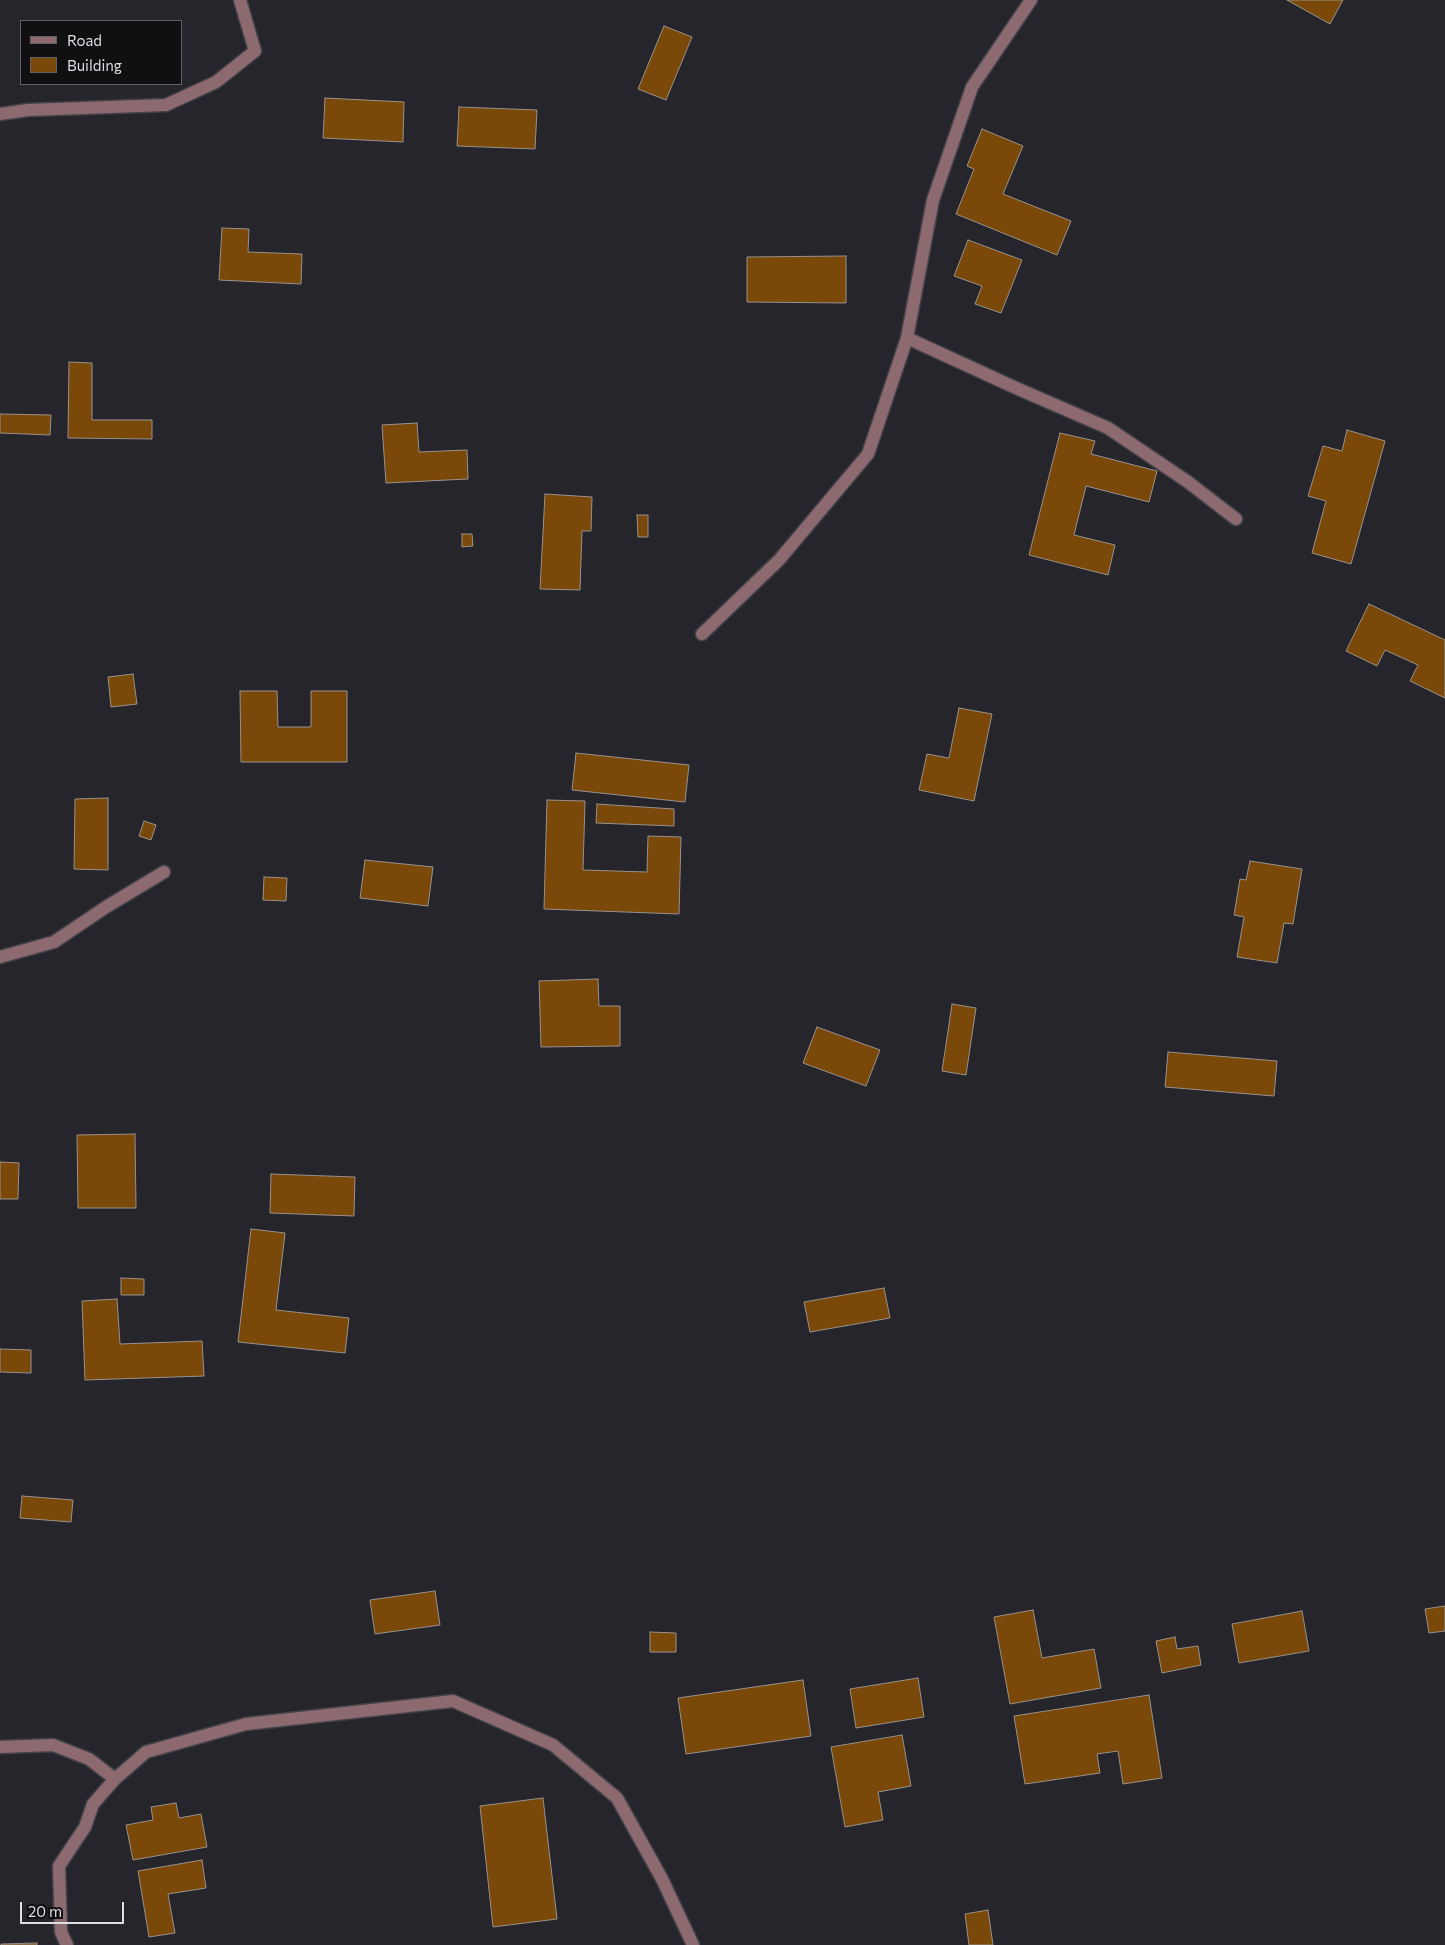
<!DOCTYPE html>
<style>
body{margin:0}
#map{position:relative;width:1445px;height:1945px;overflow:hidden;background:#27252c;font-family:Commissioner,sans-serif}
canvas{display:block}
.legend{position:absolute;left:20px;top:20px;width:162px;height:65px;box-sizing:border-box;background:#100f12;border:1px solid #626165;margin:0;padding:6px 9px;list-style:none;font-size:15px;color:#dedde2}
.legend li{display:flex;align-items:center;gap:10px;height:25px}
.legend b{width:25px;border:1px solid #626165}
.scale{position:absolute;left:20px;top:1902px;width:104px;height:22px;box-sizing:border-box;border:2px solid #dedde2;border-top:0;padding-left:6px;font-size:15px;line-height:18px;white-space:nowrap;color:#dedde2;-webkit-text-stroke:4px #100f12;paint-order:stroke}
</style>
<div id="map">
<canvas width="1445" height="1945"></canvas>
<ul class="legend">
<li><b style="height:6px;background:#8c6a6f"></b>Road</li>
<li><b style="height:14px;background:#7a4808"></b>Building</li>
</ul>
<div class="scale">20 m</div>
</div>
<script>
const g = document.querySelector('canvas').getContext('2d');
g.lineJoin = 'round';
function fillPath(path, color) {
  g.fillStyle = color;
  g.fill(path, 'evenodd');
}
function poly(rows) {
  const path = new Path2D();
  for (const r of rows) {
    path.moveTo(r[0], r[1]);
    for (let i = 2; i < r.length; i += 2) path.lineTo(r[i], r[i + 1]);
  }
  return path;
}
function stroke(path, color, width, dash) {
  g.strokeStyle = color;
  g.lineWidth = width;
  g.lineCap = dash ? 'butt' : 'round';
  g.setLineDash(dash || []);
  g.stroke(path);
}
const building = poly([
 [1287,0,1343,0,1330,24,1287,0],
 [664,26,692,37,666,100,638,89,664,26],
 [325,98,404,102,403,142,323,138,325,98],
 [459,107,537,110,535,149,457,146,459,107],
 [982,129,1023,146,1003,194,1071,221,1057,255,956,214,974,169,967,166,982,129],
 [222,228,249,229,248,252,302,254,301,284,219,280,222,228],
 [968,240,1022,260,1001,313,975,304,982,286,954,276,968,240],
 [846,256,846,303,747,302,747,257,846,256],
 [69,362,92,363,92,420,152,420,152,439,68,438,69,362],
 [0,414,51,415,50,435,0,433,0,414],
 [417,423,419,452,467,450,468,479,386,483,382,425,417,423],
 [1347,430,1385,441,1351,564,1312,553,1326,501,1308,496,1323,446,1342,451,1347,430],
 [1060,433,1095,441,1091,454,1157,471,1149,502,1086,486,1074,535,1115,545,1108,575,1029,555,1060,433],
 [545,494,592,497,591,531,582,531,580,590,540,589,545,494],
 [637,515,648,515,648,537,638,537,637,515],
 [462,534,472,534,473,546,462,547,462,534],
 [1369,604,1445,640,1445,698,1410,681,1418,665,1385,650,1377,666,1346,651,1369,604],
 [133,674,137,704,111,707,108,677,133,674],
 [240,691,277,691,278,727,311,727,311,691,347,691,347,762,241,762,240,691],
 [959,708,992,714,974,801,919,790,927,754,949,758,959,708],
 [576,753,689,765,685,802,572,790,576,753],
 [108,798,108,870,74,869,75,799,108,798],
 [547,800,585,801,583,870,647,872,648,836,681,837,679,914,544,909,547,800],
 [597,804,674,809,674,826,596,823,597,804],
 [144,821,156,825,151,840,139,836,144,821],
 [365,860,433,867,428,906,360,898,365,860],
 [1250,861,1302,869,1293,924,1284,923,1277,963,1237,957,1244,917,1234,915,1240,879,1246,880,1250,861],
 [264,877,287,878,286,901,263,900,264,877],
 [598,979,599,1006,620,1006,620,1046,541,1047,539,981,598,979],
 [952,1004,976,1008,966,1075,942,1071,952,1004],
 [817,1027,880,1050,866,1086,803,1063,817,1027],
 [1168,1052,1277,1061,1274,1096,1165,1087,1168,1052],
 [135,1134,136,1208,78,1208,77,1135,135,1134],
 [0,1162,19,1163,18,1199,0,1199,0,1162],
 [271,1174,355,1177,354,1216,270,1213,271,1174],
 [251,1229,285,1233,276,1310,349,1318,345,1353,238,1342,251,1229],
 [121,1278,144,1279,144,1295,121,1295,121,1278],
 [884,1288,890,1318,810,1332,804,1302,884,1288],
 [117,1299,120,1344,202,1341,204,1376,85,1380,82,1301,117,1299],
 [0,1349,31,1350,31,1373,0,1372,0,1349],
 [22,1496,73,1500,71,1522,20,1518,22,1496],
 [435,1591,440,1625,375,1634,370,1600,435,1591],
 [1445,1606,1445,1631,1429,1633,1425,1609,1445,1606],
 [1033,1610,1042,1658,1094,1649,1101,1688,1010,1704,994,1617,1033,1610],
 [1302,1611,1309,1651,1239,1663,1232,1624,1302,1611],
 [650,1632,676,1633,676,1652,650,1652,650,1632],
 [1175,1637,1177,1649,1198,1646,1201,1665,1162,1673,1156,1641,1175,1637],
 [918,1678,924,1717,856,1728,850,1689,918,1678],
 [803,1680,811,1736,686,1754,678,1698,803,1680],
 [1149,1695,1162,1778,1123,1784,1118,1751,1097,1754,1100,1773,1025,1784,1014,1716,1149,1695],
 [902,1735,911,1786,878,1792,883,1820,845,1827,831,1747,902,1735],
 [543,1798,557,1919,493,1927,480,1806,543,1798],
 [176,1803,179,1818,201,1814,207,1847,133,1860,126,1825,153,1820,151,1807,176,1803],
 [202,1860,206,1888,168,1894,175,1933,149,1937,138,1871,202,1860],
 [988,1910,993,1945,969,1945,965,1914,988,1910],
 [37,1943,37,1945,1,1945,1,1944,37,1943]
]);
fillPath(building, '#7a4808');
stroke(building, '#99928b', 1);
const minor = poly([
 [0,114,28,110,166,105,216,82,255,51,240,0],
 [907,338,1016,388,1108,428,1188,482,1236,519],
 [702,634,779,560,868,454,907,338,933,200,972,87,1031,0],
 [0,957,54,942,106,907,164,872],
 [0,1747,53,1745,89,1759,115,1779],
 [67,1945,61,1932,59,1866,85,1827,93,1804,115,1779,146,1752,246,1724,453,1701,553,1745,617,1798,662,1879,693,1945]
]);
stroke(minor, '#444249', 15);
stroke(minor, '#8c6a6f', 12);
</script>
